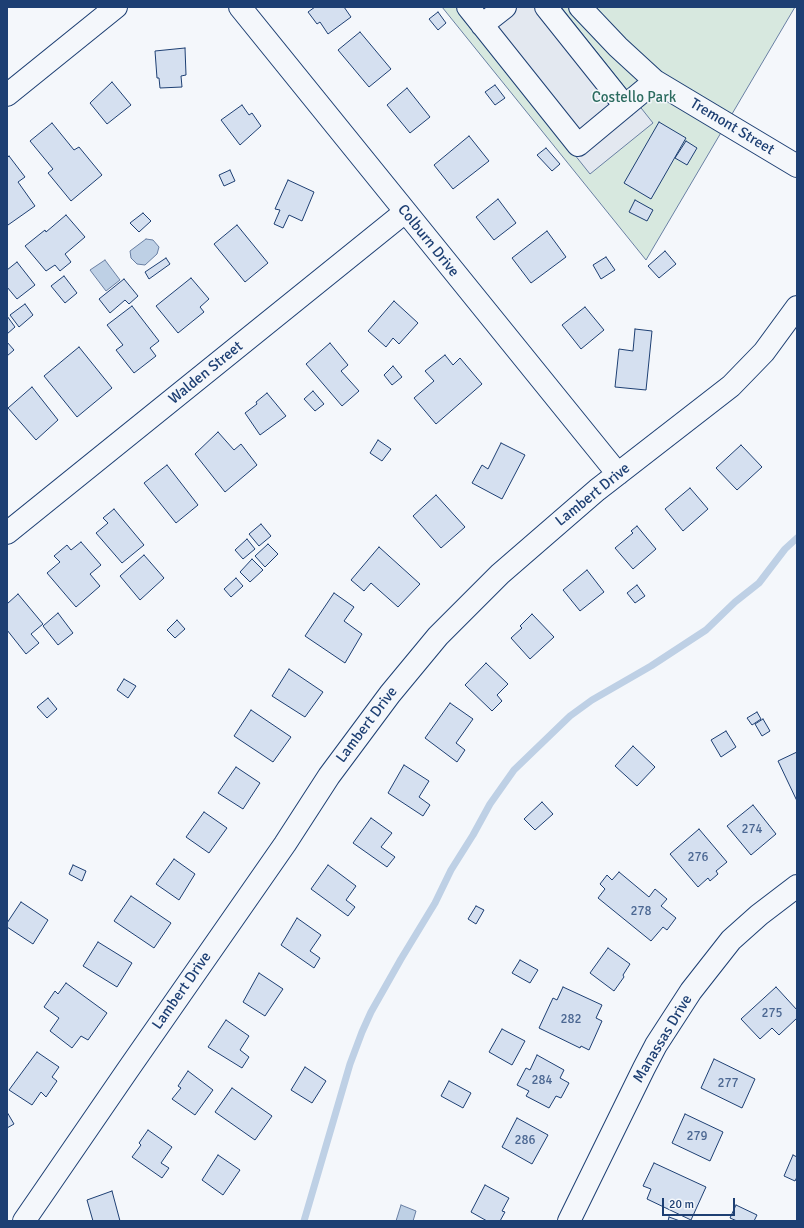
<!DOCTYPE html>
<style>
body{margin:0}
#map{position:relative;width:804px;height:1228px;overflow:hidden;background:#f4f7fb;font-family:Signika,sans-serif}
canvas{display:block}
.frame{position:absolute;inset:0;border:8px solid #1d3f73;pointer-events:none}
.scale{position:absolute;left:662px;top:1198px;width:73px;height:18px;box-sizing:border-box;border:2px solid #1d3f73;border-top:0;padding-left:5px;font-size:12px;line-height:14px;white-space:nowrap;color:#1d3f73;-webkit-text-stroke:3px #f4f7fb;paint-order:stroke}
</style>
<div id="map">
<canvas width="804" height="1228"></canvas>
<div class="frame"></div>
<div class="scale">20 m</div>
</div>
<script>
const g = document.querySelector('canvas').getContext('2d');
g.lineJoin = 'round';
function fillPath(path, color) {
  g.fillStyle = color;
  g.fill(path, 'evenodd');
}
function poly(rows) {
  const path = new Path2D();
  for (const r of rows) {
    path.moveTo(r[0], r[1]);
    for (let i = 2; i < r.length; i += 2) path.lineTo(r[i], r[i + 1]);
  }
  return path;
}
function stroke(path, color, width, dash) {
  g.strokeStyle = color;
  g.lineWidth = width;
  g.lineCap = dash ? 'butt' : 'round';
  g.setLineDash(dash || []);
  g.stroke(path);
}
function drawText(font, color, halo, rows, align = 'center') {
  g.font = font + ' Signika,sans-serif';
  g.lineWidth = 3;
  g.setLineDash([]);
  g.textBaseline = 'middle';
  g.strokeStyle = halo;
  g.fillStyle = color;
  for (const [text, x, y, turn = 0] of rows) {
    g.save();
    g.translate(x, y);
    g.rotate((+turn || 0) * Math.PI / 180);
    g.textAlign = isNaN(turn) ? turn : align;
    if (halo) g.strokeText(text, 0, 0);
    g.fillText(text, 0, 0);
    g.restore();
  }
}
const green = poly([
 [442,7,795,7,646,260,442,7]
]);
fillPath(green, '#d7e8df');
stroke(green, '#687fa3', 1);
const parking = poly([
 [457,7,561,7,653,123,590,174,457,7]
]);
fillPath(parking, '#e3e8f0');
stroke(parking, '#687fa3', 1);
const water = poly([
 [146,239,153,240,159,247,157,254,145,265,137,264,131,258,130,251,146,239],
 [105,260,120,280,106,291,90,270,105,260],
 [401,1205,416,1211,413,1221,396,1221,401,1205]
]);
fillPath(water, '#bed0e5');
stroke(water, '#687fa3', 1);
stroke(poly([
 [304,1221,350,1064,362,1032,371,1012,401,959,435,903,451,870,473,835,490,804,514,770,570,716,592,700,651,666,706,630,735,602,759,583,785,549,797,538]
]), '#bed0e5', 7);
const building = poly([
 [315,7,344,7,351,17,328,34,320,22,317,24,308,12,315,7],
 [438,12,446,23,438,30,429,19,438,12],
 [360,32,391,69,369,87,338,50,360,32],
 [185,48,186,75,181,76,182,87,160,88,159,78,157,78,155,51,185,48],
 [112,82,131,105,107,124,90,103,112,82],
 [495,85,505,98,495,105,485,92,495,85],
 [407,88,430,117,410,133,387,105,407,88],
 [242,105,249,115,252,113,261,126,240,145,221,120,242,105],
 [659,122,686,138,651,199,624,183,659,122],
 [52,123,74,150,79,147,102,175,71,201,48,173,53,169,30,141,52,123],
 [469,136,489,161,453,189,434,165,469,136],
 [686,141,697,148,687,165,675,158,686,141],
 [546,148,560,164,552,171,537,155,546,148],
 [9,156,25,177,18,182,35,206,8,225,7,224,7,158,9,156],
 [230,170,235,181,224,186,219,175,230,170],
 [288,180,314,192,302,221,289,215,283,228,274,224,280,210,275,209,288,180],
 [498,199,516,223,494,240,476,217,498,199],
 [635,200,653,210,647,221,629,212,635,200],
 [143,213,151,221,139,232,130,223,143,213],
 [66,215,85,237,65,254,71,262,60,271,55,265,46,271,25,246,45,230,46,232,66,215],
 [237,225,268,263,245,282,214,244,237,225],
 [547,231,566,257,531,283,512,258,547,231],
 [665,251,676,264,659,278,648,266,665,251],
 [606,257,615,270,601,279,593,265,606,257],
 [166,258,170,264,149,279,145,272,166,258],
 [17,262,35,285,17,299,7,287,7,270,17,262],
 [64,276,77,293,65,303,51,286,64,276],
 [191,278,209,299,200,307,204,312,178,333,156,306,191,278],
 [124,279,138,296,129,304,125,300,110,313,99,299,124,279],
 [394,301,418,323,399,344,393,338,386,347,368,331,394,301],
 [25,304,33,315,19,327,10,315,25,304],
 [132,306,159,341,150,348,156,356,134,373,116,350,123,345,107,325,132,306],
 [585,307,604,330,581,349,562,325,585,307],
 [7,316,15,327,7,334,7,316],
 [635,329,652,331,646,390,615,387,619,349,633,351,635,329],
 [7,342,14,350,7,356,7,342],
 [330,343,348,365,341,371,359,391,342,406,306,364,330,343],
 [79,347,112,388,77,417,44,376,79,347],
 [445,355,453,365,460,358,482,384,436,424,414,398,434,381,425,371,445,355],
 [393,366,402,377,392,385,384,375,393,366],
 [32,387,58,420,36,440,8,408,32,387],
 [313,391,324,404,315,411,304,399,313,391],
 [267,393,286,416,260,435,245,413,257,404,256,402,267,393],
 [218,432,234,450,241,444,257,465,225,492,195,454,218,432],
 [378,440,391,449,382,461,370,453,378,440],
 [501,443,525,455,502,499,472,483,482,465,488,469,501,443],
 [741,445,762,467,737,490,716,468,741,445],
 [167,465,198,505,176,523,144,483,167,465],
 [690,488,708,509,683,531,665,509,690,488],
 [436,495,465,527,441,548,413,516,436,495],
 [114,509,144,545,122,563,96,533,108,523,103,518,114,509],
 [261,524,271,536,259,546,249,534,261,524],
 [637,526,656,549,633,569,615,548,633,533,631,531,637,526],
 [247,539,255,549,243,559,235,550,247,539],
 [81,542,101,565,90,574,100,586,76,607,47,573,60,562,54,556,67,545,71,550,81,542],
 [268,544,278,554,265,567,255,556,268,544],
 [379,547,420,584,398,607,371,583,364,591,351,580,379,547],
 [144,555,164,578,140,600,120,576,144,555],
 [252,559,263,570,250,582,240,572,252,559],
 [587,570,604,592,580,611,563,590,587,570],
 [236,578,243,586,231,597,224,589,236,578],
 [637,585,645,596,635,603,627,593,637,585],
 [334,593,354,607,344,621,362,634,345,663,305,636,334,593],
 [18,594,43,624,31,634,39,643,26,654,7,630,7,604,18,594],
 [58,613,73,633,58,645,43,626,58,613],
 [532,614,554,637,530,659,511,638,522,628,520,626,532,614],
 [177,620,185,629,175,638,167,630,177,620],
 [486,663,508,684,497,695,502,701,492,711,465,685,486,663],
 [289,669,323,692,305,717,272,696,289,669],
 [124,679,136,686,128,698,117,690,124,679],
 [48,698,57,709,47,718,37,707,48,698],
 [450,703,473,719,456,743,465,750,457,762,425,738,450,703],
 [251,710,291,737,273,762,234,736,251,710],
 [757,712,761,719,752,725,747,718,757,712],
 [763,719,770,731,762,736,755,724,763,719],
 [726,731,736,747,721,757,711,740,726,731],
 [633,746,655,767,637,786,615,766,633,746],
 [797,752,797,801,778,761,797,752],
 [404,765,429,781,419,797,430,805,423,816,388,793,404,765],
 [236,767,260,783,243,809,218,793,236,767],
 [542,802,553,814,535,830,524,819,542,802],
 [753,805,776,834,751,855,727,826,753,805],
 [204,812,227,828,209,853,186,837,204,812],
 [371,818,392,833,381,847,395,857,387,867,353,843,371,818],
 [699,829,727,862,716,871,718,874,710,881,708,878,698,887,670,854,699,829],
 [174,859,195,874,179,900,156,884,174,859],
 [73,865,86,871,82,881,69,874,73,865],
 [328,865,356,886,346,900,355,907,348,916,311,889,328,865],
 [619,872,649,897,655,889,667,899,661,906,676,918,667,930,663,927,651,941,598,898,605,889,600,884,607,875,612,880,619,872],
 [131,896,171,923,154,948,114,921,131,896],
 [21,902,48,920,33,944,7,927,7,923,21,902],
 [476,906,484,910,476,924,468,919,476,906],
 [297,918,321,935,310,951,320,958,314,968,281,945,297,918],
 [98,942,132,963,117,987,83,966,98,942],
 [608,948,630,964,623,975,624,977,614,991,590,973,608,948],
 [520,960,538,970,530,983,512,973,520,960],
 [259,973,283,989,265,1016,243,1002,259,973],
 [66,983,107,1013,88,1040,81,1036,72,1048,50,1031,59,1018,44,1007,55,991,58,994,66,983],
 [563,987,602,1005,596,1018,602,1021,589,1050,581,1046,580,1048,539,1028,553,998,557,1000,563,987],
 [776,987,797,1010,797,1018,779,1035,772,1028,760,1039,741,1019,776,987],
 [226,1020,249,1036,240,1050,249,1057,242,1068,208,1047,226,1020],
 [502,1029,525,1041,512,1065,489,1052,502,1029],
 [37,1052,59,1067,52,1077,57,1081,46,1097,41,1092,32,1105,9,1090,37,1052],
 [537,1055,564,1070,560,1078,569,1083,561,1098,556,1096,549,1108,526,1096,529,1091,517,1085,526,1068,530,1070,537,1055],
 [714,1059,755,1079,742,1108,701,1088,714,1059],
 [305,1067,326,1081,312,1103,291,1090,305,1067],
 [188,1071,213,1090,195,1115,172,1099,181,1088,178,1086,188,1071],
 [449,1081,471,1093,463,1108,441,1096,449,1081],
 [232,1088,272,1116,255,1140,215,1112,232,1088],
 [7,1112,14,1124,7,1128,7,1112],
 [685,1114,723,1132,710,1161,672,1143,685,1114],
 [517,1118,548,1135,532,1164,502,1147,517,1118],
 [148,1130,172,1147,161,1163,169,1168,162,1178,132,1157,141,1145,139,1143,148,1130],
 [218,1155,240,1170,223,1195,202,1180,218,1155],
 [793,1155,797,1157,797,1177,795,1181,784,1176,793,1155],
 [654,1163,706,1187,691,1220,647,1199,651,1189,643,1186,654,1163],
 [485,1185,509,1198,502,1211,505,1212,500,1221,487,1221,471,1212,485,1185],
 [112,1191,120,1221,93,1221,87,1200,112,1191],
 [736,1205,757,1215,754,1221,737,1221,730,1218,736,1205],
 [669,1217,680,1221,668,1221,669,1217]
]);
fillPath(building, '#d5e0f0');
stroke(building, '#1d3f73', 1);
const minor = poly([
 [240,7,618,474],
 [468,7,578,145,655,81],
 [546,7,625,106],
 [580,7,618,47,655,81,797,166],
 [482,25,505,7],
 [7,95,116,7],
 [7,533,405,212],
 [24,1221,127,1071,285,844,329,776,390,694,438,636,500,574,597,490,731,386,764,352,797,307]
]);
const major = poly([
 [569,1221,644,1068,656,1045,691,991,731,940,759,915,797,886]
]);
stroke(minor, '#1d3f73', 24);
stroke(major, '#1d3f73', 24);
stroke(minor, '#f4f7fb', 22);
stroke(major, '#f4f7fb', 22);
drawText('13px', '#4b6792', null, [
 ["274",752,830],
 ["276",698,858],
 ["278",641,912],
 ["275",772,1014],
 ["282",571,1020],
 ["284",542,1081],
 ["277",728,1084],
 ["279",697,1137],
 ["286",525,1141]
]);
drawText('15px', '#2c6c60', '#f4f7fb', [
 ["Costello Park",634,98]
]);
drawText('15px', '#1d3f73', '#f4f7fb', [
 ["Tremont Street",732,127,31],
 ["Colburn Drive",428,241,51],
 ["Walden Street",206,373,-39],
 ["Lambert Drive",593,495,-39],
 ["Lambert Drive",367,725,-53],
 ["Lambert Drive",182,991,-55],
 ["Manassas Drive",663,1039,-59]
]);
</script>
